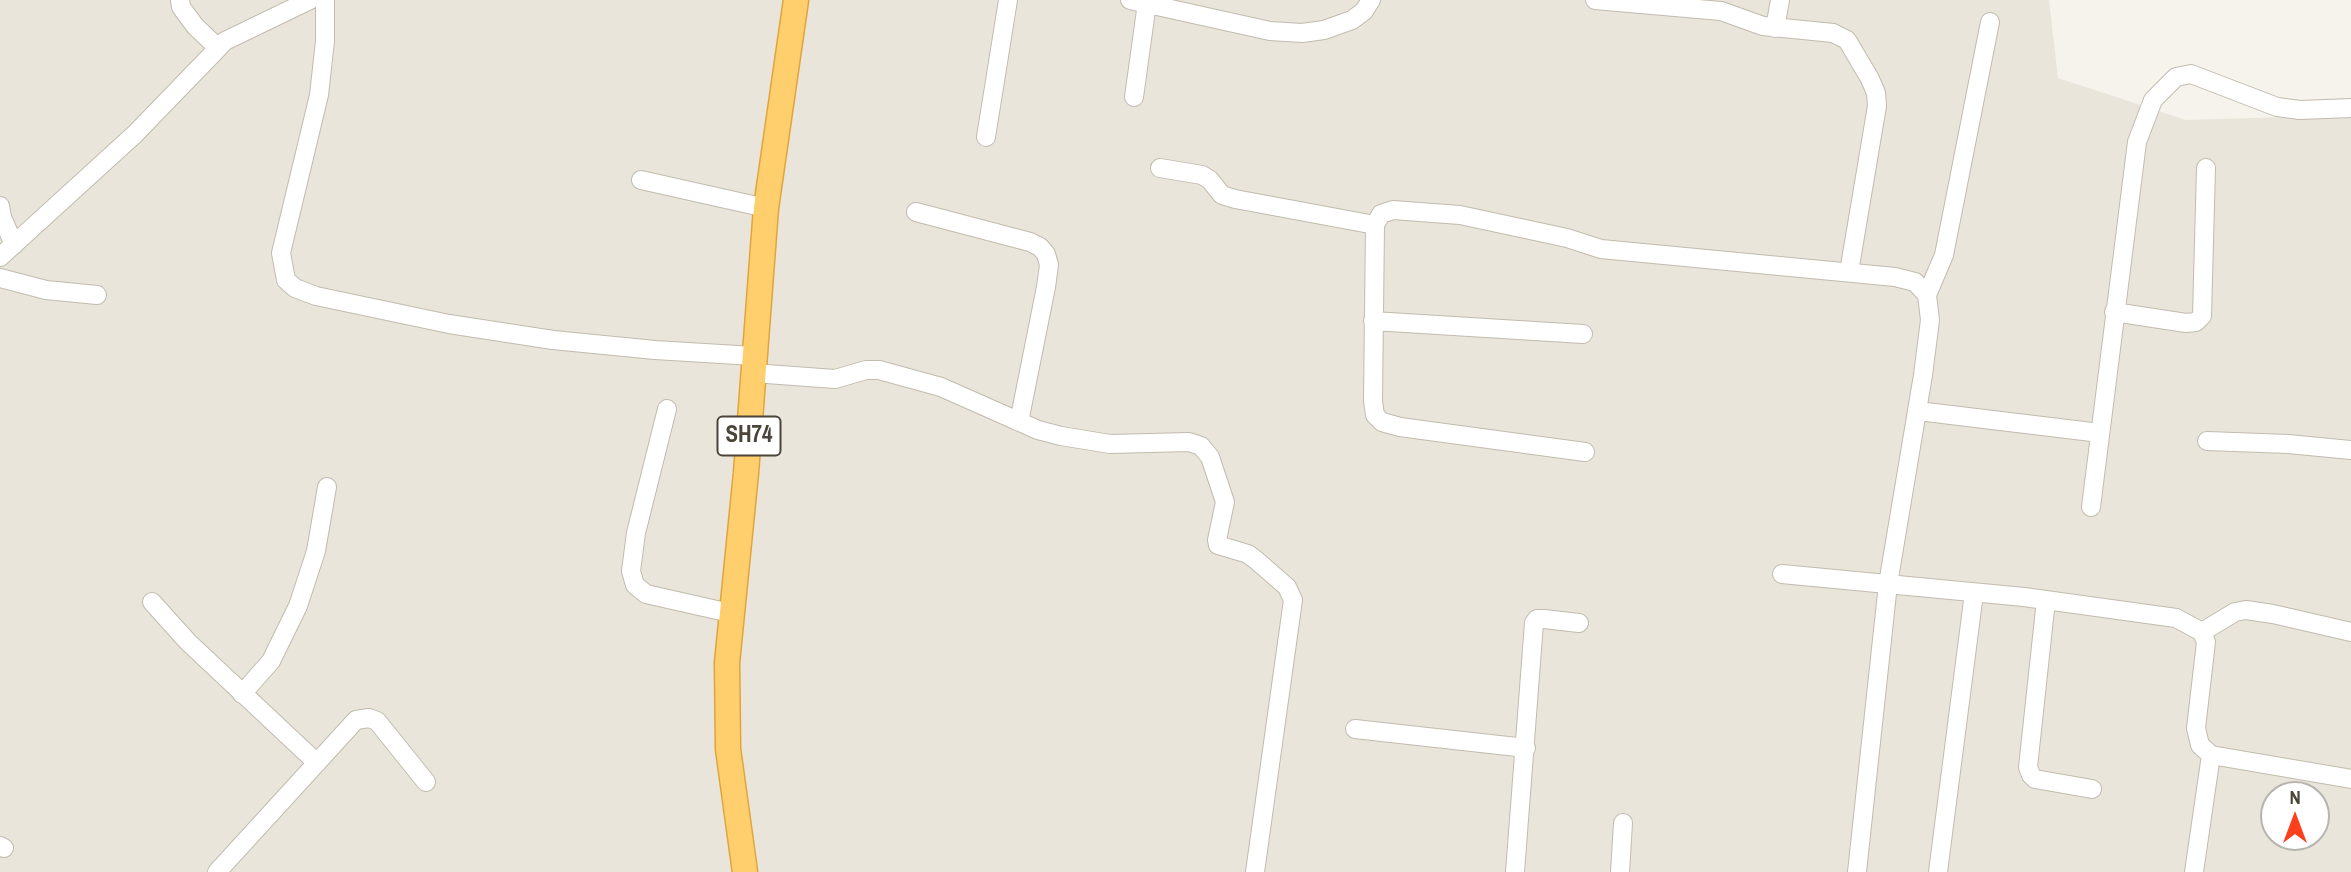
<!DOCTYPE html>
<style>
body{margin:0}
#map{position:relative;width:2351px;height:872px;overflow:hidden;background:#f6f3ec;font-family:"Archivo Narrow",sans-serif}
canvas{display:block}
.north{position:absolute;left:2260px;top:781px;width:70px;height:70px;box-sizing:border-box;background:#fff;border:2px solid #b7b4b0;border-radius:50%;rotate:0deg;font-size:19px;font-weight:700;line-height:28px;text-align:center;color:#4b4439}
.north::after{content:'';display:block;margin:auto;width:24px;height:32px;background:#fc3f1d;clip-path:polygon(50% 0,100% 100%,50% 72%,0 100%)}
</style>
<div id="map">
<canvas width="2351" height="872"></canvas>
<div class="north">N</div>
</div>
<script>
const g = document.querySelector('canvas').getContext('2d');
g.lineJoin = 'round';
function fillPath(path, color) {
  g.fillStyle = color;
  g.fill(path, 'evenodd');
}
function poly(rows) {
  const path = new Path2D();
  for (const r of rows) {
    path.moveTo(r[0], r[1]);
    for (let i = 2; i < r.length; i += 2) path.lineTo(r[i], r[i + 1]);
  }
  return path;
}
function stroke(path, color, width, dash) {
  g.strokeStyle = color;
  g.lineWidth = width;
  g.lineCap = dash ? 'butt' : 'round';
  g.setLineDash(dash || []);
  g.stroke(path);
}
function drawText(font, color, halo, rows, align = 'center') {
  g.font = font + ' "Archivo Narrow",sans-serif';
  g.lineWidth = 5;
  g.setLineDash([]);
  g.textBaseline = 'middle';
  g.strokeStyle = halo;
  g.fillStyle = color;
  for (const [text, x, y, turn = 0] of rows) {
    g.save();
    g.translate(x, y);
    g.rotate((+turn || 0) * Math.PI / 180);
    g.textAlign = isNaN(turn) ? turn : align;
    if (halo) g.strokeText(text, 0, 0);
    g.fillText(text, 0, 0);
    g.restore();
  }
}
fillPath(poly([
 [0,0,2049,0,2058,78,2186,120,2351,115,2351,872,0,872],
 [2274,795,2316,795,2316,837,2274,837]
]), '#eae5da');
const minor = poly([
 [180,0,181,7,195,26,218,48],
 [325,0,325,41,319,95,281,253,286,280,295,288,316,296,449,324,553,340,655,350,754,356],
 [1130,0,1270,31,1302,33,1324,30,1352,20,1364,11,1371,0],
 [1595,0,1721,11,1763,26,1833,33,1847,40,1870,79,1876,93,1877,106,1849,272],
 [1775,28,1780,0],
 [1134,97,1147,3],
 [986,137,1008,0],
 [1160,168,1202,175,1210,180,1222,195,1235,199,1375,225],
 [641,180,766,208],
 [0,206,2,217,14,245],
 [916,212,1030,242,1040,247,1046,254,1049,265,1046,287,1019,422],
 [0,257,135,134,225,41,310,0],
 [0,278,46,290,97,295],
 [1927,295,1944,255,1990,22],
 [2114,312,2186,323,2196,322,2202,316,2206,168],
 [1373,321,1583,334],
 [753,373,835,379,866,370,879,370,941,387,1038,430,1061,436,1110,444,1189,442,1201,446,1210,457,1225,502,1217,540,1218,545,1248,554,1256,560,1287,587,1293,600,1255,872],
 [667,409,636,533,631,571,635,585,646,594,730,613],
 [1918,411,2100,433],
 [2207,441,2288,444,2351,450],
 [1585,452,1400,427,1382,422,1375,415,1373,401,1375,225,1381,214,1393,210,1460,215,1567,238,1601,249,1895,277,1915,282,1927,295,1930,320,1923,375,1888,584,1857,872],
 [2091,507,2137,142,2153,100,2176,77,2191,74,2277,107,2300,110,2351,108],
 [1782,574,2024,597,2176,618,2202,632,2206,642,2196,728,2200,745,2211,755,2351,779],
 [2046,600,2028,767,2031,775,2035,779,2092,789],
 [152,602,188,642,317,763],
 [2202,632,2235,612,2246,610,2273,614,2351,632],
 [242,694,271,661,298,606,316,551,327,487],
 [1355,729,1526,748],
 [0,846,4,848],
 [217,872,356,720,369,718,377,721,426,782],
 [1515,872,1534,623,1537,619,1544,619,1579,623],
 [1620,872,1623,823],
 [1938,872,1974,593],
 [2194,872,2211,755]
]);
const highway = poly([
 [745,872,728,749,727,663,746,473,766,208,796,0]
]);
stroke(minor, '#c2bbae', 20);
stroke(highway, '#e0a43c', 27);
stroke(minor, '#fff', 18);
stroke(highway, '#ffcf6e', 24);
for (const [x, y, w] of [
 [749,436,63]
]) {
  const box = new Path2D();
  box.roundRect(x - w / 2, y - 19.5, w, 39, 5);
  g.fillStyle = '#fff';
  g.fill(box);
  stroke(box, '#4b4439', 2);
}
drawText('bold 23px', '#4b4439', null, [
 ["SH74",749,436]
]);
</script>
